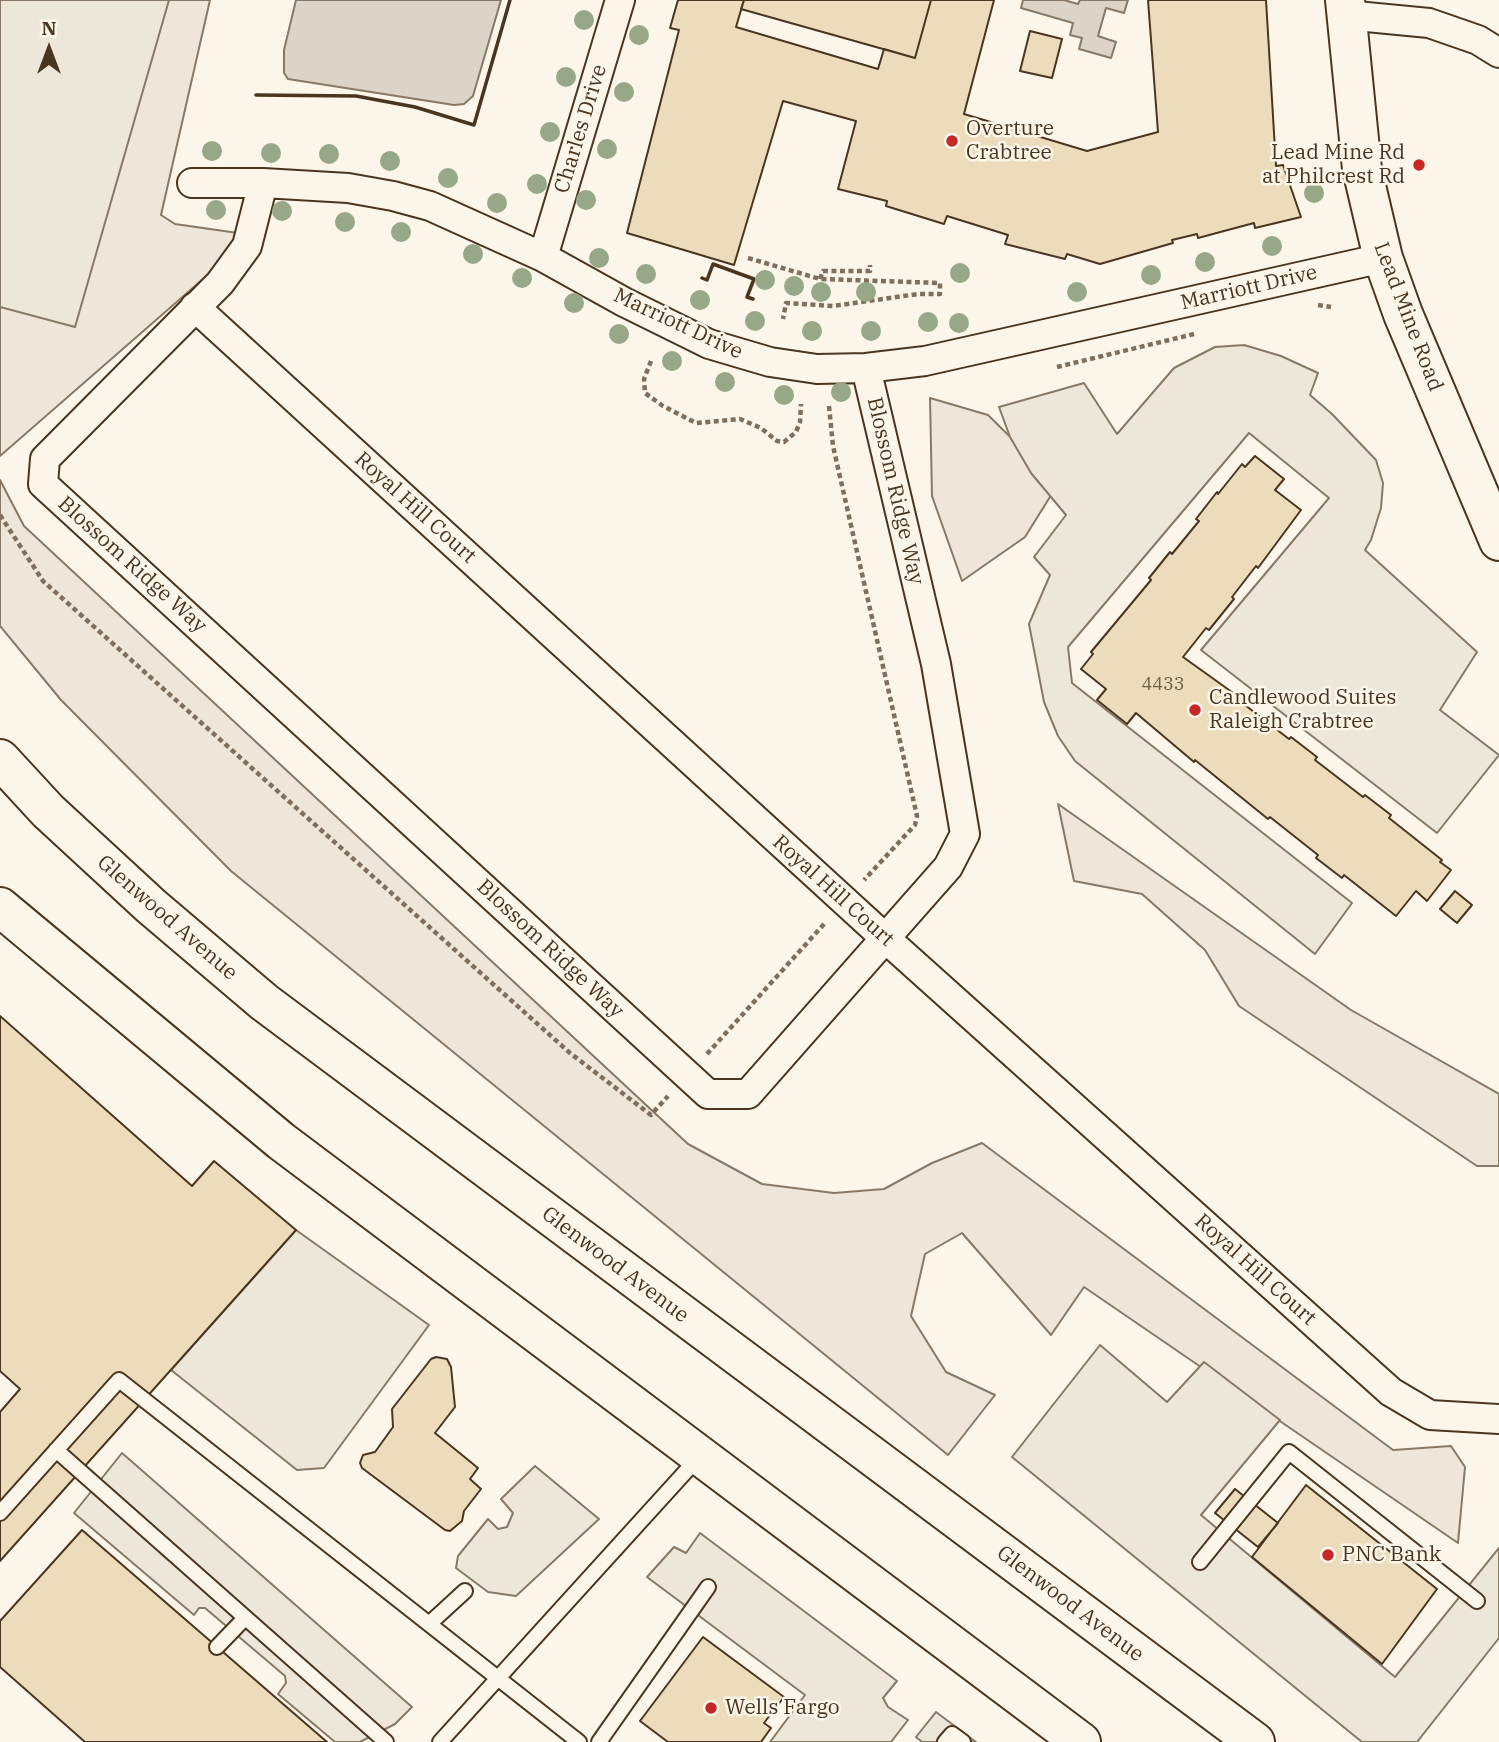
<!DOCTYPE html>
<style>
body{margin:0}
#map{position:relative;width:1499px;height:1742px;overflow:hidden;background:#fbf6e9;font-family:"IBM Plex Serif",serif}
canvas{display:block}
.north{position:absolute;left:14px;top:14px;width:70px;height:70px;-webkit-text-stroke:5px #fbf6e9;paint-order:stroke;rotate:0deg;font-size:19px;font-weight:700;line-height:28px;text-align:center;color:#4a3520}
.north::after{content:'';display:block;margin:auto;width:24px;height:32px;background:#4a3520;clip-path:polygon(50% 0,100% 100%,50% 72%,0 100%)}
</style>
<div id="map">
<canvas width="1499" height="1742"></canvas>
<div class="north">N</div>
</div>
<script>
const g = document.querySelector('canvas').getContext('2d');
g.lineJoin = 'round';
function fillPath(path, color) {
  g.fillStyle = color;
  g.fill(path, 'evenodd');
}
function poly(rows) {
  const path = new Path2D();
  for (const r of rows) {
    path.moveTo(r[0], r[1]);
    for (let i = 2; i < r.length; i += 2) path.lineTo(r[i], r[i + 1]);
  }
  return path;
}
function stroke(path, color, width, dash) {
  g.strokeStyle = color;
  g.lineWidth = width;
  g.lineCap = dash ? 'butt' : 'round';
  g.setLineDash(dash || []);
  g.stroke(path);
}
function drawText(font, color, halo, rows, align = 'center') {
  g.font = font + ' "IBM Plex Serif",serif';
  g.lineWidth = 5;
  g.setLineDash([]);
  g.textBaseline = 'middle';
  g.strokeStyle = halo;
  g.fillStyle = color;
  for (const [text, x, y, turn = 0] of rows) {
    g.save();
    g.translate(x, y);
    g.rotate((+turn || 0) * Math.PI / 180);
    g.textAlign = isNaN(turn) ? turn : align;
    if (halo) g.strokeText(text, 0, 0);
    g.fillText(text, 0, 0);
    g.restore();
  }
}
const green = poly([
 [147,0,210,0,161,215,175,224,245,234,234,252,0,456,0,291,147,0],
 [930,398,988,415,1058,484,1025,537,962,581,932,496,930,398],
 [0,480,24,526,688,1144,762,1184,834,1193,884,1189,932,1163,982,1143,1393,1450,1451,1446,1465,1467,1458,1543,1084,1287,1051,1335,962,1233,925,1254,911,1316,946,1372,995,1395,948,1455,231,871,61,700,0,626,0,480],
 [1058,804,1351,1010,1499,1094,1499,1166,1477,1166,1239,1006,1205,950,1142,894,1074,881,1058,804]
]);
fillPath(green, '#ede6d9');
stroke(green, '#887966', 2);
const parking = poly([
 [0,0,169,0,75,327,0,307,0,0],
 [1244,345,1281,356,1318,373,1310,395,1332,414,1376,460,1383,483,1381,508,1371,540,1365,550,1477,652,1440,710,1499,755,1437,833,1201,650,1329,498,1249,433,1068,647,1072,683,1352,903,1315,954,1075,761,1058,736,1044,702,1029,624,1050,575,1034,557,1066,515,1031,473,1010,437,999,407,1084,383,1117,434,1174,368,1215,347,1244,345],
 [296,1230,429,1325,324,1468,297,1470,171,1370,296,1230],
 [1100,1345,1167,1402,1204,1362,1280,1420,1201,1515,1395,1677,1499,1548,1499,1638,1417,1742,1362,1742,1012,1457,1100,1345],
 [122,1453,412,1707,395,1724,360,1742,335,1742,278,1694,286,1683,285,1676,205,1608,199,1608,194,1615,74,1513,122,1453],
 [535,1466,599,1519,516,1596,488,1592,456,1568,458,1556,488,1519,498,1529,507,1527,513,1513,501,1499,535,1466],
 [700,1533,897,1681,883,1698,888,1707,908,1720,891,1742,770,1742,805,1695,647,1577,674,1547,686,1553,700,1533],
 [936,1712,976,1742,922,1742,916,1737,936,1712]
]);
fillPath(parking, '#ede7d9');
stroke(parking, '#887966', 2);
const water = poly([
 [296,0,501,0,473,96,464,104,454,105,288,79,284,73,284,50,296,0],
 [1023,0,1064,0,1078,4,1080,0,1128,0,1124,13,1106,8,1098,36,1116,42,1111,58,1079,49,1082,38,1070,35,1073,23,1021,8,1023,0]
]);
fillPath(water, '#dcd4c6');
stroke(water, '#887966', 2);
const building = poly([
 [678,0,744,0,736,27,878,69,884,49,915,58,931,0,994,0,964,114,1087,151,1158,132,1148,0,1266,0,1276,166,1283,165,1301,217,1255,228,1254,223,1198,238,1197,234,1172,240,1173,243,1100,264,1067,254,1065,259,1005,244,1008,235,947,216,944,224,886,206,887,201,838,189,856,121,783,101,734,265,627,233,679,30,670,28,678,0],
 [744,0,931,0,915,58,741,9,744,0],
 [1030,31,1062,39,1052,78,1020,71,1030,31],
 [1255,456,1284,479,1275,490,1301,510,1258,568,1256,566,1232,597,1234,599,1209,630,1206,628,1183,657,1243,700,1241,702,1289,739,1291,737,1317,757,1315,760,1363,797,1365,795,1391,815,1389,818,1442,860,1440,862,1451,870,1427,901,1416,891,1396,916,1344,875,1342,878,1316,858,1318,855,1270,817,1268,819,1195,760,1194,762,1136,713,1127,724,1097,700,1106,689,1081,669,1093,654,1091,652,1151,580,1149,578,1170,552,1172,554,1199,521,1196,519,1217,492,1218,494,1242,464,1245,467,1255,456],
 [1455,891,1472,905,1457,923,1440,909,1455,891],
 [0,1016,192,1186,214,1161,296,1230,0,1561,0,1412,20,1389,0,1371,0,1016],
 [436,1357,447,1359,451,1367,455,1407,435,1433,478,1468,470,1479,481,1489,464,1511,462,1521,450,1531,445,1530,362,1468,360,1463,363,1455,375,1452,393,1427,392,1409,431,1359,436,1357],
 [1306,1485,1437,1589,1382,1664,1252,1557,1306,1485],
 [1235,1489,1278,1523,1258,1547,1215,1513,1235,1489],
 [82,1530,327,1742,85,1742,0,1667,0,1621,82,1530],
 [703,1637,784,1697,764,1723,771,1728,761,1742,668,1742,640,1721,703,1637]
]);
fillPath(building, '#ecdcbc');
stroke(building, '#4a3520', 2);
const lane = poly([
 [56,1450,386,1742],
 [0,1513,119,1380,579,1742],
 [1200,1562,1289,1452,1477,1601],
 [429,1624,465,1591],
 [217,1647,245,1618],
 [440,1742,698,1458],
 [599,1742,708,1587],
 [945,1742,952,1734,963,1742]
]);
const street = poly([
 [1346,15,1429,23,1478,40,1499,53],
 [192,183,263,183,348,188,393,196,430,206,543,257,624,302,709,344,770,362,817,369,866,368,925,361,1383,258],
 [263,183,247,246,220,283,45,459,43,484,708,1094,748,1094,948,867,965,834,936,664,866,368],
 [543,257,620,0],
 [195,307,885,938,1391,1392,1430,1415,1499,1419]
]);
const secondary = poly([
 [1345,0,1362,169,1383,258,1403,314,1499,541]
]);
const highway = poly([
 [0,759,48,811,151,906,264,1002,1255,1742],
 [0,907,281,1141,1081,1742]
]);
stroke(lane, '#4a3520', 18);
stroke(street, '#4a3520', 32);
stroke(secondary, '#4a3520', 42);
stroke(highway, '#4a3520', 42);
stroke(poly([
 [748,258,820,279,940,283,940,294,918,294,833,306,786,303,783,319],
 [820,279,823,271,870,271,870,265],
 [1318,305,1331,307],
 [651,361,644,379,645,393,663,406,696,423,740,419,761,428,777,441,784,442,796,432,800,422,801,404],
 [1057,367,1194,334],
 [829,406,833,446,917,816,915,825,864,880],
 [0,515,43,581,570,1053,651,1115,668,1096],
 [707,1054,825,923]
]), '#7f6f5c', 4.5, [5, 3.5]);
stroke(lane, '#fbf6e9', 14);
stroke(street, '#fbf6e9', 28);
stroke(secondary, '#fbf6e9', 38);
stroke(highway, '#fbf6e9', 38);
stroke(poly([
 [256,95,356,96,415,107,474,125,510,0],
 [702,278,707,280,713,264,754,279,747,297,753,299]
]), '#4a3520', 3.5);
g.fillStyle = '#96a887';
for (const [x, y] of [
 [584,20],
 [639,35],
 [566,77],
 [624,92],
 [550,132],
 [607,149],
 [212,151],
 [271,153],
 [329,154],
 [390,161],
 [448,178],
 [537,184],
 [1314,193],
 [586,200],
 [497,203],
 [216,210],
 [282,211],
 [345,222],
 [401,232],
 [1272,246],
 [473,254],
 [599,258],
 [1205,262],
 [960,273],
 [646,274],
 [1151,275],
 [522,278],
 [765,280],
 [794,286],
 [821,292],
 [866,292],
 [1077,292],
 [700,300],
 [574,303],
 [755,321],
 [928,322],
 [959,323],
 [812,331],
 [871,331],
 [619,334],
 [672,361],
 [725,382],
 [841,392],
 [784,395]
]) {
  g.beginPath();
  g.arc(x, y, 10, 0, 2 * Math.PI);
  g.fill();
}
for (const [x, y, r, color] of [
 [952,141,7,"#c62828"],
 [1419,165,7,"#c62828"],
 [1195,710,7,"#c62828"],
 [1328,1555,7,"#c62828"],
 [711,1708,7,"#c62828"]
]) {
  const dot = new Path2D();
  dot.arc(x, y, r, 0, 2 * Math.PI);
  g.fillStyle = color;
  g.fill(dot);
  stroke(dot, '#fbf6e9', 2.5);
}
drawText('18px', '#725f47', null, [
 ["4433",1163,685]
]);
drawText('21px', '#4a3520', '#fbf6e9', [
 ["Charles Drive",581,129,-73],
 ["Marriott Drive",1249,288,-13],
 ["Lead Mine Road",1408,317,69],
 ["Marriott Drive",678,324,25],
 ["Blossom Ridge Way",895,491,77],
 ["Royal Hill Court",415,508,42],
 ["Blossom Ridge Way",132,565,42],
 ["Royal Hill Court",833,891,42],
 ["Glenwood Avenue",167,918,41],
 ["Blossom Ridge Way",550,949,43],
 ["Glenwood Avenue",615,1265,37],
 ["Royal Hill Court",1255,1270,42],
 ["Glenwood Avenue",1070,1604,37]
]);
drawText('21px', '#4a3520', '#fbf6e9', [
 ["Overture",966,129],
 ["Crabtree",966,153],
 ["Lead Mine Rd",1405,153,"right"],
 ["at Philcrest Rd",1405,177,"right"],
 ["Candlewood Suites",1209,698],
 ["Raleigh Crabtree",1209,722],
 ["PNC Bank",1342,1555],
 ["Wells Fargo",725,1708]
], 'left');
</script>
